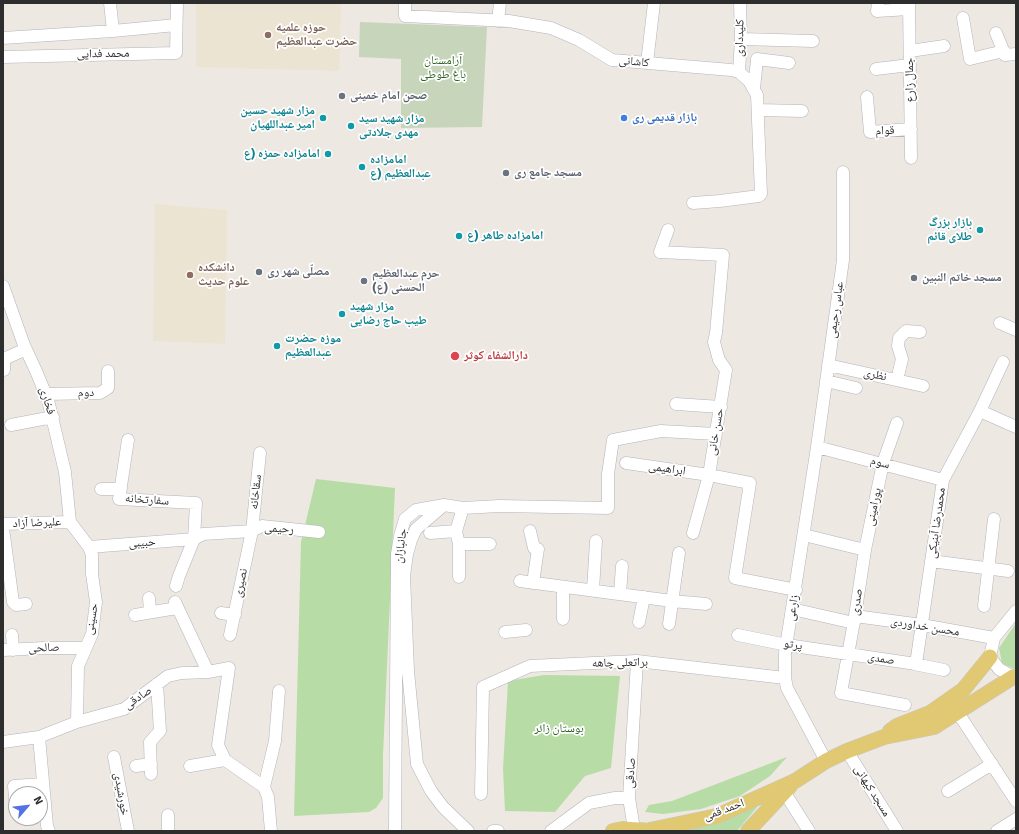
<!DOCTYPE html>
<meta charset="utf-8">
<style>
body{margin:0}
#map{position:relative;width:1019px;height:834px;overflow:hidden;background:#ede8e2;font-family:Signika,sans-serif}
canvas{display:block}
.frame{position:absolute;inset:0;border:4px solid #2d2d2d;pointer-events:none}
.north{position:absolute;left:8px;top:786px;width:40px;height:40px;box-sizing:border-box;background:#fff;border:1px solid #ababab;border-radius:50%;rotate:62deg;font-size:11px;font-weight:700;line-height:16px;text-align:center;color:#2d2d2d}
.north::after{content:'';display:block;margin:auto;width:14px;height:18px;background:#5670e6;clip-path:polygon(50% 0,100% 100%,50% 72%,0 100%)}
</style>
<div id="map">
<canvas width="1019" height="834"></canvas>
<div class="frame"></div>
<div class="north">N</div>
</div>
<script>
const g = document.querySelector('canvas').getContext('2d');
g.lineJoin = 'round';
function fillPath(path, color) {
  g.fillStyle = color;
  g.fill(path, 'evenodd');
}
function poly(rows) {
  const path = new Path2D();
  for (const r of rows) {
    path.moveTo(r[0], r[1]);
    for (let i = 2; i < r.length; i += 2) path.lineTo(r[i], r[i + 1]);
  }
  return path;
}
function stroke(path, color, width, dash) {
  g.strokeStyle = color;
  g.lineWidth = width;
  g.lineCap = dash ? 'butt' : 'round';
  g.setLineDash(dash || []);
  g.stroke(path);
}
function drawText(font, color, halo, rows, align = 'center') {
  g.font = font + ' Signika,"Noto Naskh Arabic",sans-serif';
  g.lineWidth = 3.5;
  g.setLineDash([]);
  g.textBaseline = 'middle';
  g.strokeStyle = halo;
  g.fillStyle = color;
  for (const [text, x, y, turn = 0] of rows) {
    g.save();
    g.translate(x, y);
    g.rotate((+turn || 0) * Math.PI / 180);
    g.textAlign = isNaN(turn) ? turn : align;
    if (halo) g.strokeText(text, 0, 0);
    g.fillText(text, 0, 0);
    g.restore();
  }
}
fillPath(poly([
 [196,3,341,3,339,71,196,67],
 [155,204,227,210,225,344,153,341]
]), '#ece4d3');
fillPath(poly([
 [316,479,395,488,383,755,383,798,376,808,369,812,294,816,301,542],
 [1016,623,1016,670,1002,663,999,648],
 [544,675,620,676,611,768,585,776,555,812,505,811,503,769,508,681],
 [787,757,770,776,740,796,701,809,663,814,645,812,649,805,672,801],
 [758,806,737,831,680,831]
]), '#b8dca5');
fillPath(poly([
 [360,22,487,27,482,127,401,128,401,59,359,57]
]), '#c7d5bb');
const minor = poly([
 [110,3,113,31],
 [405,3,405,16,509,21,551,28,579,40,612,60,731,70,739,72,749,81,757,95,761,194,759,196,720,201,693,203],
 [878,3,877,11,909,9],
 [909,3,911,158],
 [963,18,970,59,1004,51],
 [498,21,500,3],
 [996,33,1005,55,1016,54],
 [3,38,113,31,176,25],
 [741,39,813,41],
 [910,51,944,46],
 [3,57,176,53,177,3],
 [647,63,654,3],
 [876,69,910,65],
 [739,72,741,39,740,3],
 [754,89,757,59,789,63],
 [867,97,870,132,911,129],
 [758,110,802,111],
 [668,230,660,252,723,255,716,333,714,342,719,360,726,370,709,475,693,533],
 [3,286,24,345,36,371,48,400,65,472,70,522],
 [1000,323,1016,330],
 [828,365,923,386],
 [4,370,4,359,26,349],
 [897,380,902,359,898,346,899,338,906,331,920,332],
 [826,381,856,388],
 [46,394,100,393,108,388,108,371],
 [676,404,721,407],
 [980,411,1016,427],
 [897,423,883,463,865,550,855,616,841,693,905,705],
 [11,425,53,417],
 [128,440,119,499,196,503,194,539,179,576,176,586],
 [817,447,943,480],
 [626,463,709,475,750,483,735,578,796,590],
 [101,489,121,489],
 [444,505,463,508,499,506,608,508,608,474,613,440,661,431,716,434],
 [70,522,89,547,92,555,92,574,96,602,92,634,78,666,77,722],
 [3,524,70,522],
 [3,528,13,602,16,605,26,604],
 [456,531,463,508],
 [530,531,534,548,538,549,533,583],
 [430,533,456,531,459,544,490,544],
 [804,535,865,550],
 [89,547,194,539,203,534,252,531,262,526,319,532],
 [931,561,1008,571],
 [459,577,459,544],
 [520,581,672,601,706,604],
 [593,590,596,541],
 [620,594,622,566],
 [149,598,150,612],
 [175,602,208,672],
 [984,606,994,519],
 [792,609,854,623],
 [1016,611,994,638,990,657,999,669,1013,677,1016,676],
 [221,613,235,615],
 [135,615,177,608],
 [855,616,922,625,994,638],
 [563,619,563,587],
 [639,622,644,597],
 [669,624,679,553],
 [505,632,526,630],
 [12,635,13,650],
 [230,635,252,531,260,453],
 [738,635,787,645,916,664,943,480,980,411,1003,362],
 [3,650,45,648,85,648],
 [914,664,944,670],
 [956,713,962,719,1016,801],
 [39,737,47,826,49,831],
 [3,742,39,737,77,722,124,709,168,676,182,673,208,672,229,668,218,745,225,760,264,787,268,797,271,831],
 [847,751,897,831],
 [114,757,128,831],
 [826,761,787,688,785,678,785,653,817,447,843,260,843,172],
 [136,766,151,764],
 [190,766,225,760],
 [151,774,150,742,160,731,157,684],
 [264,787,275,741,279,691],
 [781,787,809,831],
 [948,791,992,764],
 [481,794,483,687,530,666,637,661,785,678],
 [629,798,634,829],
 [16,809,14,786,43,784],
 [168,815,168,831],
 [395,831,397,554,400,536,405,519,416,510,444,505,416,529,411,540,407,554,404,576,408,671,417,764,431,791,443,807,468,831],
 [493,831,498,831],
 [551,831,589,803,615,798,629,798,637,661],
 [997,831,1016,819]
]);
const major = poly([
 [890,731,897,726,930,713,963,690,990,657],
 [650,830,717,816,795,781,826,761,847,751,884,737,934,727,1013,677],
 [613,831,623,829,652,831],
 [748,831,790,786]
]);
stroke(minor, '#b2b3bc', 13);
stroke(major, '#c8c8c8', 16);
stroke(minor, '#fff', 12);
stroke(major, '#e1c872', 15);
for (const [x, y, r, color] of [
 [268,35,4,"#8d6e63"],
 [342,96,4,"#6b7280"],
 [323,118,4,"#0f9aa8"],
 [624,118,4,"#3f7fe0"],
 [351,126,4,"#0f9aa8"],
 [328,154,4,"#0f9aa8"],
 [362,167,4,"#0f9aa8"],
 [506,173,4,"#6b7280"],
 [980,230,4,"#0f9aa8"],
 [459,236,4,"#0f9aa8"],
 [259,272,4,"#6b7280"],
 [190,275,4,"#8d6e63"],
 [914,278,4,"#6b7280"],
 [364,281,4,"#6b7280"],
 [342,314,4,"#0f9aa8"],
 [277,346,4,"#0f9aa8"],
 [455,356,5,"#e0444e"]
]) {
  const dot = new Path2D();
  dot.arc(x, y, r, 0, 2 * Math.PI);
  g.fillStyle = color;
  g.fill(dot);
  stroke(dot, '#fff', 1.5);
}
drawText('bold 12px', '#785e54', '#fff', [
 ["حوزه علمیه",276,28],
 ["حضرت عبدالعظیم",276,42],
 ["دانشکده",198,268],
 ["علوم حدیث",198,282]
], 'left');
drawText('12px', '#2d2d2d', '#fff', [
 ["کلیدداری",740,38,-89],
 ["محمد فدایی",103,54,-1],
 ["کاشانی",634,62,5],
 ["جمال زارع",910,80,-91],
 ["قوام",885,131,-3],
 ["عباس رحیمی",836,310,-82],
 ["نظری",875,375,12],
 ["دوم",86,393,-1],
 ["فخاری",47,401,72],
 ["حسن خانی",716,432,-80],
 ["سوم",880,463,15],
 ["ابراهیمی",667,469,8],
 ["سقاخانه",256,492,-84],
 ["سفارتخانه",147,500,4],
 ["پورامینی",874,507,-78],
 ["علیرضا آزاد",37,523,-2],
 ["محمدرضا آبنیکی",937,523,-82],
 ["رحیمی",279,529,3],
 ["حبیبی",142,543,-4],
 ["جانبازان",401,546,-82],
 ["نصیری",241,583,-78],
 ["صدری",857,602,-81],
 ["زارعی",793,608,-81],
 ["حسینی",92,619,-80],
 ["محسن خداوردی",925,627,9],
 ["پرتو",793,645,9],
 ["صالحی",44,648,-2],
 ["صمدی",881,659,9],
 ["براتعلی چاهه",620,663,-1],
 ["صادقی",138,698,-35],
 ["صادقی",631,773,-86],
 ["مسجد کیهانی",872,791,58],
 ["خورشیدی",121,794,80],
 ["احمد قمی",724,810,-20]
]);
drawText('12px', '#316324', '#fff', [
 ["آرامستان",443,61],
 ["باغ طوطی",443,75],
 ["بوستان زائر",559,729]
]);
drawText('bold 12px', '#5b616d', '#fff', [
 ["صحن امام خمینی",350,96],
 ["مسجد جامع ری",514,173],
 ["مصلّی شهر ری",267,272],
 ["حرم عبدالعظیم",372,274],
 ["الحسنی (ع)",372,288],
 ["مسجد خاتم النبین",922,278]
], 'left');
drawText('bold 12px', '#0d838f', '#fff', [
 ["مزار شهید حسین",315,111,"right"],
 ["امیر عبداللهیان",315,125,"right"],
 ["مزار شهید سید",359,119],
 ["مهدی جلادتی",359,133],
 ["امامزاده حمزه (ع",320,154,"right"],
 ["امامزاده",370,160],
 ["عبدالعظیم (ع",370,174],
 ["بازار بزرگ",972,223,"right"],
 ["طلای قائم",972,237,"right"],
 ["امامزاده طاهر (ع",467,236],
 ["مزار شهید",350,307],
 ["طیب حاج رضایی",350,321],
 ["موزه حضرت",285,339],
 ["عبدالعظیم",285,353]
], 'left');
drawText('bold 12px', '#366cbe', '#fff', [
 ["بازار قدیمی ری",632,118]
], 'left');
drawText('bold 12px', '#be3a42', '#fff', [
 ["دارالشفاء کوثر",464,356]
], 'left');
</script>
